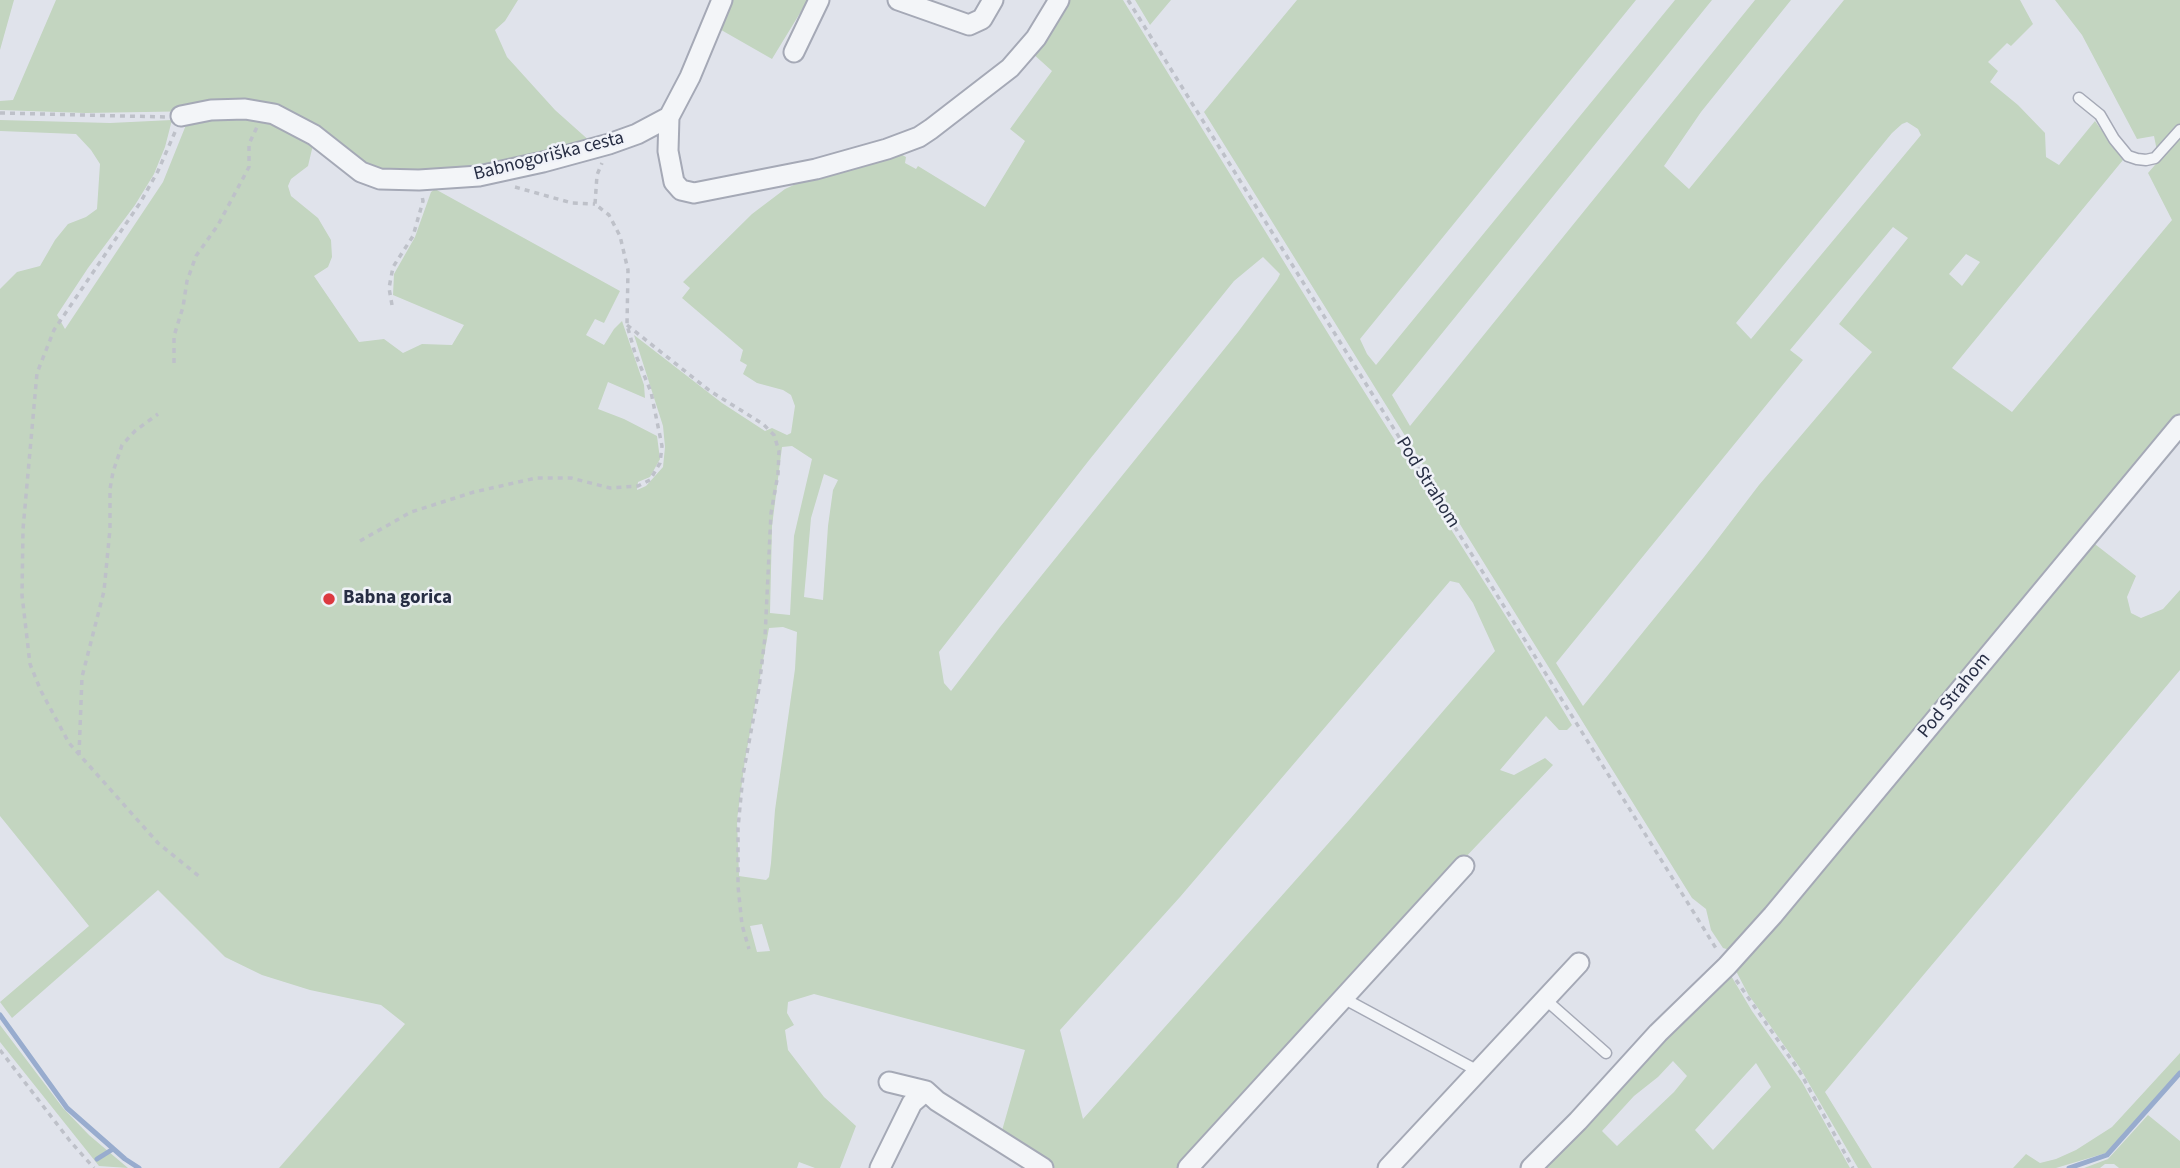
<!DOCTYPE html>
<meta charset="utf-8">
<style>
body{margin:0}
canvas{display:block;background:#e0e3eb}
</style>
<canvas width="2180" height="1168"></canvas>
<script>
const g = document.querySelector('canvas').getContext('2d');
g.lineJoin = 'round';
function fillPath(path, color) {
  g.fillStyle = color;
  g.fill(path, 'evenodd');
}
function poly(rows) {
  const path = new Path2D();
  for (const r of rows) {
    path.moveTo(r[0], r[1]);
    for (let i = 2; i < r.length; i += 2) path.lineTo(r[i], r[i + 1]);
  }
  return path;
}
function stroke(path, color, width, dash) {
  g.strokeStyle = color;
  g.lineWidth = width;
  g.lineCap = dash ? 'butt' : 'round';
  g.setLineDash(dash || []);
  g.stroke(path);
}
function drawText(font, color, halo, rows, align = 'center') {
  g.font = font + ' "Source Sans 3",sans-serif';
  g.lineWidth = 5;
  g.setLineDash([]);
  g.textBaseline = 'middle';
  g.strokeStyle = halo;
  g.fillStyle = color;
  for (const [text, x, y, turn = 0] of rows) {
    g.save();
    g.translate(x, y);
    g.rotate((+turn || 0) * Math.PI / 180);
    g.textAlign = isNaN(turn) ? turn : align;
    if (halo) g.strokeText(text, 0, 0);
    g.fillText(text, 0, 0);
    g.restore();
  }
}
fillPath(poly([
 [0,0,14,0,0,50],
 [56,0,518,0,505,21,495,30,507,57,555,110,592,143,465,170,378,172,264,110,85,113,0,110,0,101,13,100],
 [726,0,808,0,772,59,716,27],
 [1063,0,1123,0,1345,361,1517,634,1572,725,1567,730,1559,730,1546,716,1500,770,1514,775,1545,758,1553,765,1443,881,1179,1168,1055,1168,1001,1134,1025,1050,814,994,788,1002,787,1013,794,1025,785,1030,788,1050,824,1097,856,1126,840,1168,815,1168,799,1162,797,1168,279,1168,405,1024,381,1005,310,990,262,975,225,957,158,890,12,1018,0,1002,89,926,0,816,0,289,17,272,40,266,55,240,68,224,86,217,97,209,100,164,91,150,76,134,0,131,0,120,110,123,172,120,165,147,154,174,135,205,88,268,57,315,65,329,163,182,188,120,211,118,265,119,313,145,308,166,291,179,288,186,291,196,318,218,331,240,332,257,328,267,314,276,359,342,384,339,403,353,422,344,452,345,464,325,393,295,394,274,415,237,431,192,435,189,620,291,604,323,595,319,586,335,604,345,614,329,622,321,644,385,645,398,608,382,598,409,624,419,657,436,660,459,650,477,638,482,637,490,646,486,663,467,665,447,663,426,634,335,722,403,765,431,772,428,787,435,791,433,795,406,791,395,783,390,757,383,743,374,747,365,740,361,743,350,682,298,690,288,683,282,752,214,785,189,818,174,895,151,906,157,905,163,916,169,918,166,985,207,1025,141,1010,129,1052,71,1031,52],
 [1263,257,1280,274,1277,280,1238,332,1000,627,951,691,944,683,939,652,1090,459,1234,281],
 [792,446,812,459,794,536,790,615,770,613,772,526,782,447],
 [824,474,838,480,833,490,828,526,823,600,804,597,811,518],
 [1450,581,1459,583,1473,603,1495,651,1350,819,1083,1119,1060,1030,1180,897],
 [783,627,797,632,795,669,775,810,771,863,769,877,766,880,739,876,737,820,745,760,769,628],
 [762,924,770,951,757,952,750,926],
 [1135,0,1171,0,1150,25],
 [1297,0,1636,0,1360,339,1367,354,1376,365,1675,0,1712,0,1392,395,1410,426,1755,0,1791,0,1701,112,1664,166,1689,189,1844,0,2020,0,2033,24,2011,46,2007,43,1988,62,1998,71,1990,82,2018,105,2045,133,2046,157,2059,165,2095,121,2123,160,1952,368,2012,412,2172,220,2148,173,2180,136,2180,417,1832,837,1730,950,1723,948,1711,930,1706,909,1692,898,1204,112],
 [1907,122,1918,129,1921,135,1751,339,1736,323,1892,133,1902,124],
 [1893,227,1908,238,1839,324,1872,352,1759,485,1704,557,1583,706,1556,663,1803,360,1790,350],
 [1966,254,1980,262,1962,286,1949,274],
 [2055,0,2180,0,2180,124,2157,151,2154,136,2137,139,2082,35],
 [2091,541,2136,576,2127,597,2131,613,2141,618,2163,609,2180,590,2180,670,1825,1092,1872,1168,1858,1168,1800,1068,1748,994,1736,971,1736,963],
 [1730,974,1752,1011,1802,1082,1850,1168,1543,1168,1645,1057],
 [1673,1061,1687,1076,1674,1092,1617,1146,1602,1131,1634,1096,1658,1077],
 [1756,1063,1771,1087,1713,1150,1695,1130],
 [0,1025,63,1108,89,1135,128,1168,99,1166,0,1042],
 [2180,1053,2180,1070,2106,1153,2056,1168,2013,1168,2026,1154,2040,1163,2056,1159,2076,1150,2112,1127],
 [2148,1115,2180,1141,2180,1168,2119,1168,2114,1164,2105,1164,2100,1168,2084,1168,2108,1159]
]), '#c3d5c0');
stroke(poly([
 [0,1015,67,1108,125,1159,139,1168],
 [97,1159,113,1149],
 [2069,1168,2107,1155,2180,1073]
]), '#98acce', 5);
const service = poly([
 [2079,98,2100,115,2114,139,2128,156,2137,159,2146,160,2155,158,2180,130],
 [1343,998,1478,1071],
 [1546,1000,1606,1053]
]);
const minor = poly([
 [898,0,969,25,982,19,993,0],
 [794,52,819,0],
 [181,116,211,110,245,109,274,114,314,135,361,172,380,179,419,180,479,176,543,162,609,144,637,134,669,117,690,77,722,0],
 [669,117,668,151,674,182,681,190,694,193,816,169,887,149,919,137,931,129,1010,68,1036,38,1059,0],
 [889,1082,926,1091,937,1101,1043,1168],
 [880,1168,912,1103,926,1091],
 [1188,1168,1464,866],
 [1388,1168,1579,963],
 [1531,1168,1578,1121,1658,1033,1727,966,1773,915,2180,425]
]);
stroke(service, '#a5a9b6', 13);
stroke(minor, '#a5a9b6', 23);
stroke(poly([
 [1128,0,1717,950],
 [0,113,166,117],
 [175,132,158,171,140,203,54,330,37,373,23,529,22,595,30,664,41,691,69,743,158,843,200,877],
 [515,187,572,203,595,204],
 [392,305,389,288,393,267,413,236,423,201,422,196],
 [627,325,710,391,763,424,774,435,779,451,778,474,771,513,765,637,759,688,743,775,738,828,738,886,742,925,749,949],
 [174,363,174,336,183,307,187,281,196,256,218,225,249,167,249,144,257,127],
 [360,541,411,512,474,492,536,478,571,478,610,488,638,486,650,480,660,463,662,446,651,392,635,353,627,325,628,270,620,236,609,215,595,204,597,175,602,163],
 [79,755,82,677,104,591,110,529,110,489,113,472,122,445,135,431,158,414],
 [1736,980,1800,1072,1853,1168],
 [0,1050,70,1141,94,1168]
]), '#bec1c9', 3.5, [5, 5]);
stroke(service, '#f3f5f8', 10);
stroke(minor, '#f3f5f8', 19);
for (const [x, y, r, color] of [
 [329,599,7,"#dc3940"]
]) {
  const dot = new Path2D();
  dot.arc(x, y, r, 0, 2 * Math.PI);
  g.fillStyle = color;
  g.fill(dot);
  stroke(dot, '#f0f2f8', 2.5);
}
drawText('19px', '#272e44', '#f0f2f8', [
 ["Babnogoriška cesta",549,157,-14],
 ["Pod Strahom",1427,483,58],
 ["Pod Strahom",1955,696,-51]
]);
drawText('bold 19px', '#272e44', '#f0f2f8', [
 ["Babna gorica",343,599]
], 'left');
</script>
